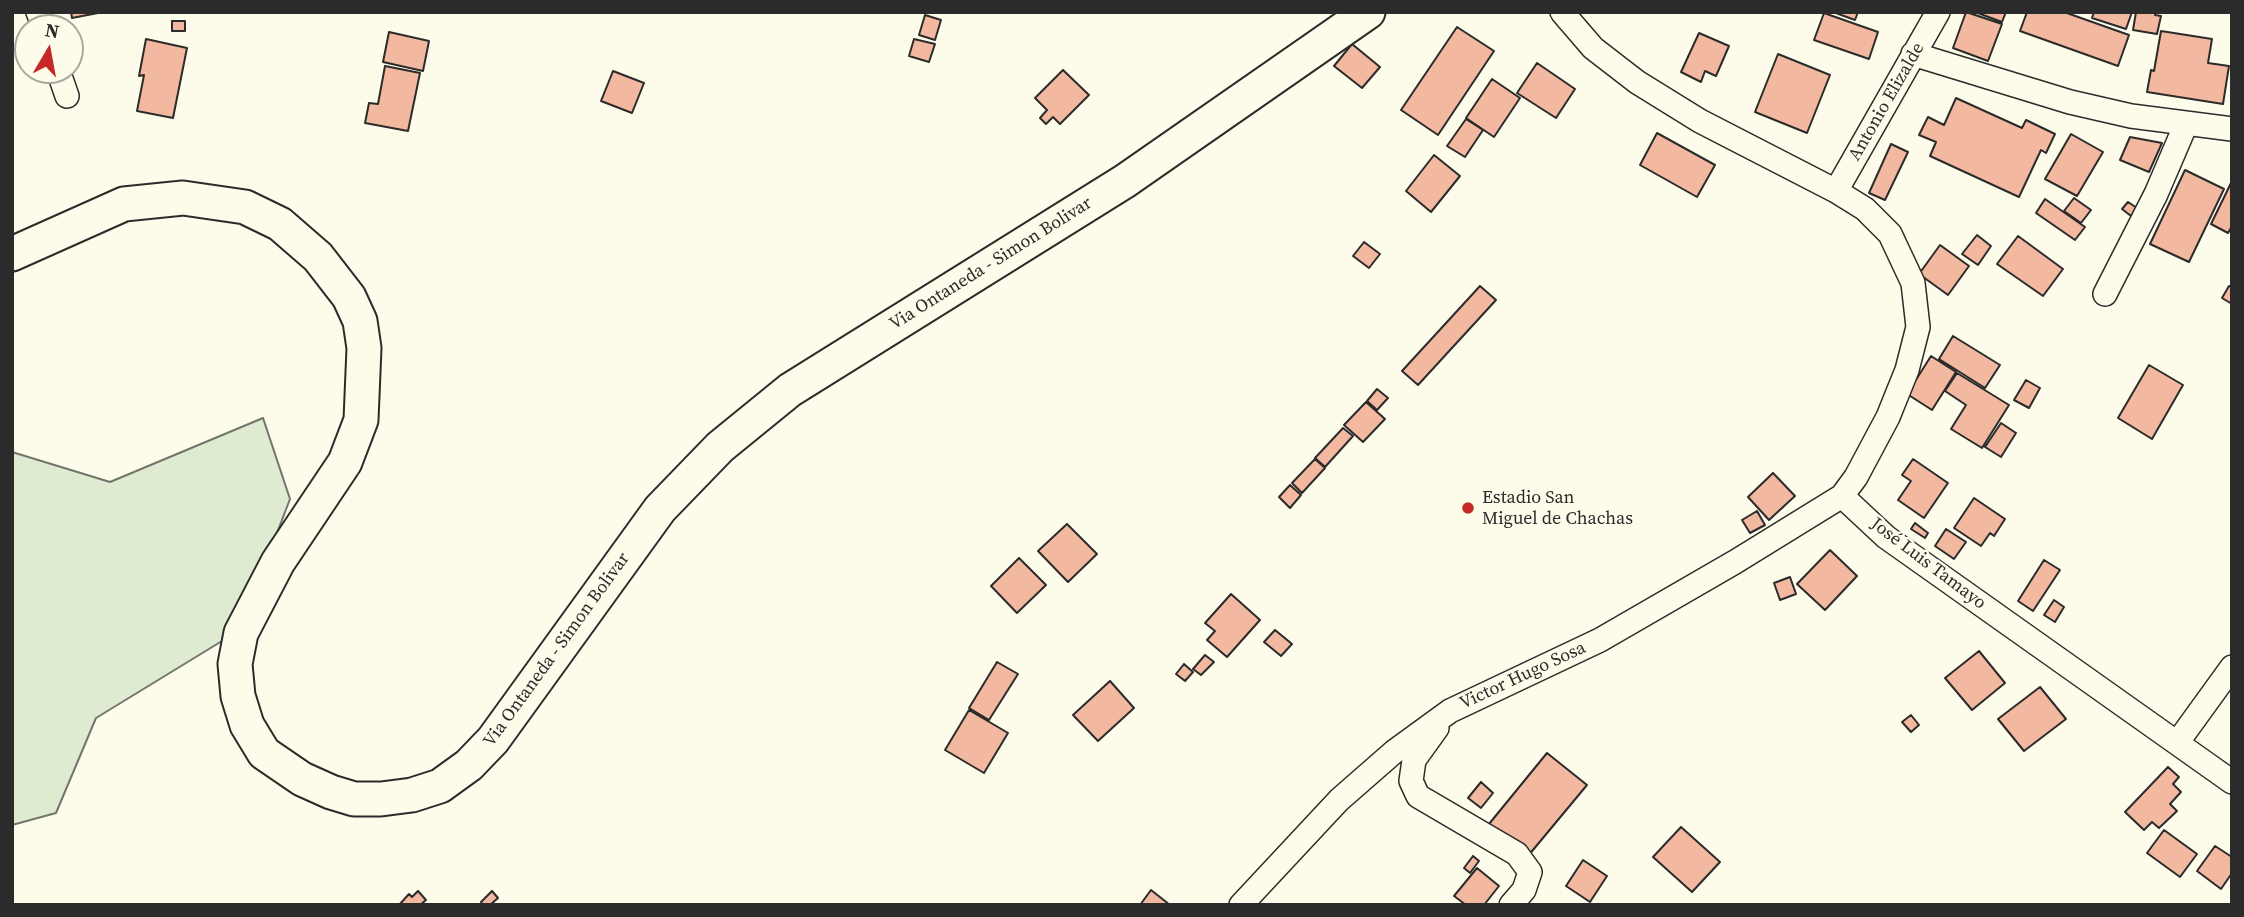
<!DOCTYPE html>
<meta charset="utf-8">
<style>
body{margin:0}
#map{position:relative;width:2244px;height:917px;overflow:hidden;background:#fdfbea;font-family:"Source Serif 4",serif}
canvas{display:block}
.frame{position:absolute;inset:0;border:14px solid #2b2b2b;pointer-events:none}
.north{position:absolute;left:14px;top:14px;width:70px;height:70px;box-sizing:border-box;background:#fdfbea;border:2px solid #a9a89e;border-radius:50%;rotate:10deg;font-size:19px;font-weight:700;line-height:28px;text-align:center;color:#2b2b2b}
.north::after{content:'';display:block;margin:auto;width:24px;height:32px;background:#c62828;clip-path:polygon(50% 0,100% 100%,50% 72%,0 100%)}
</style>
<div id="map">
<canvas width="2244" height="917"></canvas>
<div class="frame"></div>
<div class="north">N</div>
</div>
<script>
const g = document.querySelector('canvas').getContext('2d');
g.lineJoin = 'round';
function fillPath(path, color) {
  g.fillStyle = color;
  g.fill(path, 'evenodd');
}
function poly(rows) {
  const path = new Path2D();
  for (const r of rows) {
    path.moveTo(r[0], r[1]);
    for (let i = 2; i < r.length; i += 2) path.lineTo(r[i], r[i + 1]);
  }
  return path;
}
function stroke(path, color, width, dash) {
  g.strokeStyle = color;
  g.lineWidth = width;
  g.lineCap = dash ? 'butt' : 'round';
  g.setLineDash(dash || []);
  g.stroke(path);
}
function drawText(font, color, halo, rows, align = 'center') {
  g.font = font + ' "Source Serif 4",serif';
  g.lineWidth = 5;
  g.setLineDash([]);
  g.textBaseline = 'middle';
  g.strokeStyle = halo;
  g.fillStyle = color;
  for (const [text, x, y, turn = 0] of rows) {
    g.save();
    g.translate(x, y);
    g.rotate((+turn || 0) * Math.PI / 180);
    g.textAlign = isNaN(turn) ? turn : align;
    if (halo) g.strokeText(text, 0, 0);
    g.fillText(text, 0, 0);
    g.restore();
  }
}
const green = poly([
 [263,418,290,499,240,630,96,718,56,813,12,825,12,452,110,482,263,418]
]);
fillPath(green, '#deebd1');
stroke(green, '#74746e', 2);
const building = poly([
 [71,12,98,12,98,13,72,18,71,12],
 [1833,12,1858,12,1855,20,1833,12],
 [1966,12,2002,24,1988,61,1953,48,1966,12],
 [1975,12,2006,12,2002,22,1975,12],
 [2027,12,2064,12,2129,35,2118,66,2020,31,2027,12],
 [2094,12,2132,12,2126,29,2092,18,2094,12],
 [2136,12,2155,12,2155,15,2161,16,2157,34,2133,30,2136,12],
 [1824,13,1878,32,1869,59,1814,40,1824,13],
 [925,15,941,20,935,40,919,35,925,15],
 [172,21,185,21,185,31,172,31,172,21],
 [1457,27,1494,51,1438,135,1401,110,1457,27],
 [2161,31,2212,39,2208,63,2229,66,2223,104,2147,92,2151,70,2154,71,2161,31],
 [389,32,429,41,423,71,383,62,389,32],
 [1699,33,1729,46,1716,76,1705,71,1701,82,1681,72,1699,33],
 [146,39,187,48,173,118,137,111,144,75,139,76,146,39],
 [914,39,935,44,929,62,909,56,914,39],
 [1352,44,1380,67,1362,88,1334,66,1352,44],
 [1778,54,1830,75,1807,133,1755,112,1778,54],
 [1537,63,1575,89,1556,118,1517,93,1537,63],
 [385,66,420,73,408,131,365,123,369,103,378,104,385,66],
 [1063,70,1089,95,1060,124,1053,117,1046,124,1040,118,1047,110,1035,98,1063,70],
 [613,71,644,83,632,113,601,101,613,71],
 [1492,79,1520,98,1494,137,1466,118,1492,79],
 [1956,98,2022,128,2026,120,2055,134,2046,153,2041,150,2019,197,1930,156,1936,142,1919,135,1928,117,1944,125,1956,98],
 [1466,119,1483,130,1465,157,1447,146,1466,119],
 [1657,133,1715,165,1697,197,1640,165,1657,133],
 [2071,134,2103,152,2077,196,2045,179,2071,134],
 [2130,137,2162,143,2149,172,2120,160,2130,137],
 [1891,144,1908,152,1885,200,1869,193,1891,144],
 [1434,155,1460,176,1431,212,1406,191,1434,155],
 [2185,170,2224,189,2189,262,2150,244,2185,170],
 [2231,183,2232,226,2228,233,2211,224,2231,183],
 [2074,198,2091,210,2081,223,2064,211,2074,198],
 [2045,199,2085,227,2075,240,2036,213,2045,199],
 [2128,202,2137,208,2131,216,2122,209,2128,202],
 [1977,235,1991,246,1978,265,1962,254,1977,235],
 [2018,236,2063,269,2043,296,1997,264,2018,236],
 [1364,242,1380,254,1369,268,1353,256,1364,242],
 [1940,245,1969,266,1948,295,1919,274,1940,245],
 [1480,286,1496,300,1418,385,1402,371,1480,286],
 [2229,286,2232,287,2232,304,2222,298,2229,286],
 [1953,336,2000,365,1985,388,1939,359,1953,336],
 [1931,356,1956,372,1932,410,1907,394,1931,356],
 [2149,365,2183,385,2152,439,2118,418,2149,365],
 [1957,373,2009,405,1982,448,1951,429,1966,405,1945,391,1957,373],
 [2026,380,2040,388,2029,408,2014,400,2026,380],
 [1377,389,1388,398,1377,410,1367,401,1377,389],
 [1366,402,1385,419,1363,442,1344,425,1366,402],
 [2001,423,2016,433,2001,457,1985,447,2001,423],
 [1343,428,1353,436,1325,467,1315,458,1343,428],
 [1315,459,1325,468,1302,493,1292,483,1315,459],
 [1913,459,1948,483,1924,518,1898,500,1911,481,1902,475,1913,459],
 [1773,473,1795,496,1769,520,1748,497,1773,473],
 [1290,485,1301,495,1290,508,1279,497,1290,485],
 [1974,498,2005,519,1994,536,1990,533,1981,546,1954,528,1974,498],
 [1757,511,1765,525,1750,533,1742,520,1757,511],
 [1915,523,1928,533,1925,538,1911,529,1915,523],
 [1067,524,1097,554,1068,582,1038,551,1067,524],
 [1946,529,1966,542,1954,559,1935,546,1946,529],
 [1830,550,1857,576,1825,610,1797,584,1830,550],
 [1019,558,1046,585,1017,613,991,586,1019,558],
 [2044,560,2060,570,2033,611,2018,601,2044,560],
 [1790,577,1796,594,1780,600,1774,583,1790,577],
 [1231,594,1260,620,1227,657,1207,640,1215,631,1205,623,1231,594],
 [2054,600,2064,607,2055,622,2044,615,2054,600],
 [1275,630,1292,644,1281,656,1264,642,1275,630],
 [1979,651,2005,683,1972,710,1945,678,1979,651],
 [1205,655,1214,662,1201,675,1193,669,1205,655],
 [997,662,1018,674,989,720,969,708,997,662],
 [1184,664,1193,672,1185,681,1176,674,1184,664],
 [1110,681,1134,708,1098,741,1073,715,1110,681],
 [2040,687,2066,719,2024,751,1998,719,2040,687],
 [969,710,1008,733,984,773,945,750,969,710],
 [1911,715,1919,725,1911,732,1902,722,1911,715],
 [1547,753,1587,785,1528,856,1489,824,1547,753],
 [2168,767,2179,777,2173,784,2181,792,2170,804,2177,811,2159,828,2152,822,2144,830,2125,812,2168,767],
 [1481,782,1493,793,1481,808,1468,798,1481,782],
 [1681,827,1720,862,1692,892,1653,857,1681,827],
 [2164,830,2197,854,2180,877,2147,853,2164,830],
 [2215,846,2232,857,2232,873,2221,889,2197,871,2215,846],
 [1473,856,1479,861,1470,873,1464,868,1473,856],
 [1583,860,1607,876,1590,902,1566,886,1583,860],
 [1477,868,1499,886,1484,905,1466,905,1454,896,1477,868],
 [1151,890,1170,905,1140,905,1151,890],
 [418,891,426,900,420,905,399,905,409,894,412,897,418,891],
 [492,891,498,898,490,905,483,905,481,902,492,891]
]);
fillPath(building, '#f2b8a0');
stroke(building, '#2b2b2b', 2);
const street = poly([
 [38,12,44,28],
 [1562,12,1593,48,1637,82,1700,121,1836,191,1865,209,1890,234,1913,283,1918,327,1907,370,1888,417,1856,477,1842,496,1886,537,2232,782],
 [1913,54,2070,102,2131,116,2232,129],
 [58,70,67,96],
 [1836,191,1938,12],
 [2105,294,2156,194,2186,124],
 [1437,728,1414,760,1411,781,1418,796,1517,854,1530,872,1524,890,1511,905],
 [2177,743,2232,667],
 [1241,905,1339,800,1395,751,1450,711,1600,640,1735,562,1842,496]
]);
const secondary = poly([
 [12,254,124,204,183,198,245,207,280,224,318,257,349,297,360,321,364,348,361,420,345,462,278,562,241,633,235,664,238,696,247,725,264,753,302,779,331,792,354,799,381,799,412,795,440,786,469,765,493,740,660,509,720,447,790,390,1125,181,1368,12]
]);
stroke(street, '#2b2b2b', 26);
stroke(secondary, '#2b2b2b', 37);
stroke(street, '#fdfbea', 23);
stroke(secondary, '#fdfbea', 33);
for (const [x, y, r, color] of [
 [1468,508,7,"#c62828"]
]) {
  const dot = new Path2D();
  dot.arc(x, y, r, 0, 2 * Math.PI);
  g.fillStyle = color;
  g.fill(dot);
  stroke(dot, '#fdfbea', 2.5);
}
drawText('18px', '#2b2b2b', '#fdfbea', [
 ["Antonio Elizalde",1887,102,-60],
 ["Via Ontaneda - Simon Bolivar",991,264,-32],
 ["José Luis Tamayo",1928,564,37],
 ["Via Ontaneda - Simon Bolivar",557,650,-54],
 ["Victor Hugo Sosa",1523,676,-25]
]);
drawText('18px', '#2b2b2b', '#fdfbea', [
 ["Estadio San",1482,498],
 ["Miguel de Chachas",1482,519]
], 'left');
</script>
